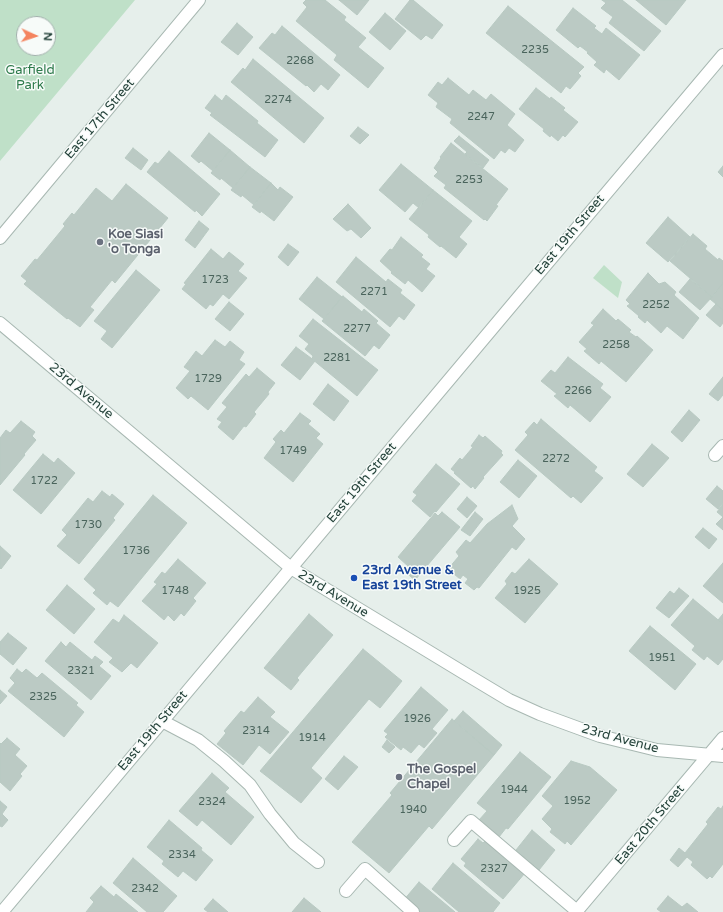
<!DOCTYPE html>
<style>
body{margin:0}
#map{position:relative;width:723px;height:912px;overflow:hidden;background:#e6efeb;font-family:"Varela Round",sans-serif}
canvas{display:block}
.north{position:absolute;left:16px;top:16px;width:40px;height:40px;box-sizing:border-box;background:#f7fbf9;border:1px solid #a3b1ad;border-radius:50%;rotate:93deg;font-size:11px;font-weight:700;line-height:16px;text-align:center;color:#24423a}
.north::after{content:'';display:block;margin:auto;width:14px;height:18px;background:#f4845f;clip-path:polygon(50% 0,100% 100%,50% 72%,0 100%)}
</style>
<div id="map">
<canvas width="723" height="912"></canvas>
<div class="north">N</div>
</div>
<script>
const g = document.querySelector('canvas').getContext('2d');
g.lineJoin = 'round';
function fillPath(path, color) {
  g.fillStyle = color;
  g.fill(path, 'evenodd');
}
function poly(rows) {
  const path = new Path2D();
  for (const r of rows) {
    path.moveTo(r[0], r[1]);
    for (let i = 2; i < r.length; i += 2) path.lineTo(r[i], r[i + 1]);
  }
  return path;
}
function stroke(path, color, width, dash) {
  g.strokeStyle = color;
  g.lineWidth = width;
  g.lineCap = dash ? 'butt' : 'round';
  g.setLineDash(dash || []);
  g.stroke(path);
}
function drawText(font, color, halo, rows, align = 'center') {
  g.font = font + ' "Varela Round",sans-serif';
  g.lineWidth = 3;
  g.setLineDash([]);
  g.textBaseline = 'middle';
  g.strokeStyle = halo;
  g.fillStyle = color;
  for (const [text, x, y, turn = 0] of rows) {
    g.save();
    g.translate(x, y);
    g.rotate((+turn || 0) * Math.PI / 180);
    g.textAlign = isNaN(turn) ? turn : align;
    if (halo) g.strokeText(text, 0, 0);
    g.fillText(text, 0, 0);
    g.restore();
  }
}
fillPath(poly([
 [0,0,135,0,0,161],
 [24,24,48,24,48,48,24,48],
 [604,265,622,282,618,298,593,278]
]), '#bfe0c8');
const building = poly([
 [306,0,325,0,346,17,344,20,366,38,358,47,384,68,368,88,334,60,337,55,296,21,307,7,303,3,306,0],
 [339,0,369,0,357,15,339,0],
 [410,0,413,0,443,25,432,39,426,35,421,40,395,19,410,0],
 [602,0,622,0,661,31,644,51,609,23,613,17,601,8,606,3,602,0],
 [636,0,686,0,666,25,636,0],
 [508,6,584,67,578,73,581,76,570,89,566,86,561,93,486,33,508,6],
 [573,8,596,26,594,28,602,34,606,28,640,55,619,80,606,69,604,73,594,65,597,62,587,53,588,52,580,46,578,48,556,30,573,8],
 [385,13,406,31,390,50,369,32,385,13],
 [237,23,253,37,238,55,221,42,237,23],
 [282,26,340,75,328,90,321,84,314,92,307,85,306,86,259,48,272,33,275,35,282,26],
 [253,59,324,118,304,143,231,82,243,68,245,70,253,59],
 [448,78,469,95,473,90,486,100,491,94,515,114,507,125,524,140,515,152,509,148,505,153,501,150,494,159,450,123,452,119,436,107,438,103,428,95,438,82,442,85,448,78],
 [536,88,550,99,551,97,565,108,563,110,578,122,565,137,563,135,558,141,551,135,550,137,543,131,544,129,519,109,536,88],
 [215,95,222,101,226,95,258,121,257,123,278,140,265,157,210,115,212,113,205,108,215,95],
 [358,127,369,135,360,144,350,136,358,127],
 [209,133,230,150,213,171,201,161,199,163,191,156,209,133],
 [459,136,489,160,483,168,465,154,467,152,454,141,459,136],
 [451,143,508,189,496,205,498,206,487,221,485,219,484,220,444,188,446,185,434,176,438,172,434,168,441,158,440,157,451,143],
 [133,148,148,160,141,170,125,158,133,148],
 [230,150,250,167,233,188,221,178,220,180,211,173,230,150],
 [169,151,220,194,202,216,196,210,195,212,147,172,155,162,158,164,169,151],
 [401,164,433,190,419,208,413,203,405,212,379,190,401,164],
 [723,166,723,177,718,172,723,166],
 [250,167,271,183,254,205,242,195,241,197,231,190,250,167],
 [271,183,278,190,280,187,293,197,274,221,261,211,260,213,252,207,271,183],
 [126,184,168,218,115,283,112,280,90,307,94,310,80,327,68,318,67,319,24,284,27,281,21,276,35,259,37,260,65,226,63,224,72,213,74,215,96,188,112,201,126,184],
 [433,190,472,221,459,237,467,244,456,258,441,246,440,247,428,237,429,235,409,219,433,190],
 [348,204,371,228,361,238,351,229,347,231,333,219,348,204],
 [668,217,690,237,668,262,646,243,668,217],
 [199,221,209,229,195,248,185,240,199,221],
 [693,234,707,246,705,249,718,260,719,258,723,261,723,283,712,297,670,261,693,234],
 [401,237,423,255,421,257,430,264,426,269,435,276,422,292,408,280,405,284,391,273,392,272,380,261,390,249,392,250,401,237],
 [288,244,299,252,288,266,278,257,288,244],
 [211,249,223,259,229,252,244,264,238,271,247,278,229,299,223,294,213,306,210,304,206,309,182,289,186,284,184,283,211,249],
 [356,257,386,282,388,279,402,290,400,293,415,305,404,320,399,316,390,327,336,282,356,257],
 [136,270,160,290,112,348,101,339,107,331,94,321,136,270],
 [648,273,659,284,665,282,676,292,674,295,699,318,683,339,667,326,661,333,647,320,645,323,638,317,639,316,627,306,630,304,626,300,648,273],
 [317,277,342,297,324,319,299,299,317,277],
 [690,279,712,297,700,310,679,292,690,279],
 [723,283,723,310,710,299,723,283],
 [343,296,362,312,364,309,378,321,376,323,390,335,379,349,374,345,365,356,322,321,343,296],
 [229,302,244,314,230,331,215,319,229,302],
 [716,304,723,310,723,323,720,327,706,315,716,304],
 [603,309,616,321,618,319,631,330,629,332,636,337,637,336,653,350,626,382,601,361,599,364,584,351,587,349,579,342,594,325,591,323,603,309],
 [313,319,378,370,357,396,312,359,313,356,305,349,309,344,299,336,313,319],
 [215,340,225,347,230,341,244,352,239,360,245,364,208,410,191,396,188,399,176,388,190,371,184,367,196,351,202,356,215,340],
 [296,347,315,361,300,380,281,365,296,347],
 [568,357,603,384,600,388,611,397,590,422,570,405,568,408,554,396,557,394,541,381,551,370,555,373,568,357],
 [257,368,275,383,268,392,269,394,254,412,256,414,246,427,244,426,233,440,218,427,222,422,217,419,227,407,222,403,246,374,249,377,257,368],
 [723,377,723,395,718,401,709,394,723,377],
 [328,384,349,401,334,421,313,404,328,384],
 [689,410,700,420,682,442,671,432,689,410],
 [300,413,311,421,308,424,320,434,316,438,323,444,293,482,264,458,276,442,273,439,281,430,284,433,300,413],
 [541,419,597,467,594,471,603,478,581,503,573,496,571,498,515,450,528,435,525,432,534,422,537,425,541,419],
 [21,421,35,432,32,436,36,440,24,454,25,455,0,485,0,438,6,430,10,433,21,421],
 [479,435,483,438,485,436,502,451,501,453,503,455,483,477,484,478,475,489,473,486,471,488,454,473,455,472,451,469,460,458,462,460,473,447,471,446,479,435],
 [652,444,669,458,643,487,627,474,652,444],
 [43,454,54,463,58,458,75,473,41,514,13,490,43,454],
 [518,460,537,476,519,498,500,482,518,460],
 [436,464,460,484,436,512,435,511,430,517,412,501,417,495,413,492,436,464],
 [717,486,723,491,723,503,718,509,706,499,717,486],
 [102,491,110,497,112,494,124,504,113,518,115,520,79,564,57,546,67,535,62,530,88,498,93,502,102,491],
 [153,495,187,523,118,607,110,601,107,605,93,593,96,590,84,579,153,495],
 [467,497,477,506,467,518,457,509,467,497],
 [723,504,723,530,716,524,723,517,717,512,723,504],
 [512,505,518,519,512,526,525,539,516,550,512,547,479,588,477,587,474,590,465,583,468,579,463,575,460,579,448,569,459,556,456,552,466,540,470,543,487,524,512,505],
 [442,512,460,527,415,580,405,572,409,567,398,557,435,513,438,516,442,512],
 [475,512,483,519,470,536,461,530,475,512],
 [703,528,717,539,709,549,695,537,703,528],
 [0,546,11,556,1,569,0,568,0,546],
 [178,559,206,583,193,598,196,601,184,616,181,613,174,621,168,615,164,620,142,601,157,584,154,582,162,572,165,574,178,559],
 [529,559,558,584,525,623,495,598,507,584,505,581,512,572,515,574,529,559],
 [723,563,723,603,703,586,723,563],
 [67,585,95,609,74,634,46,610,67,585],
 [679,588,689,596,669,618,656,608,670,591,674,594,679,588],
 [693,599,723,624,723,659,718,665,707,656,704,660,692,650,695,646,671,625,693,599],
 [309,614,333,635,297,678,299,680,291,690,264,668,309,614],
 [723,614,723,624,718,620,723,614],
 [124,615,158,643,137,668,131,663,122,672,109,662,113,658,94,642,113,619,119,623,124,615],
 [650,626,696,664,675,690,629,651,650,626],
 [8,633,27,648,13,665,0,654,0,642,8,633],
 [61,642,66,647,70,642,92,660,95,656,103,662,99,666,111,676,91,700,45,661,61,642],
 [363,649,402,681,380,708,369,699,311,768,322,778,301,803,260,771,363,649],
 [17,669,22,673,26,669,37,678,42,673,78,703,76,705,84,712,64,737,8,691,15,683,10,678,17,669],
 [421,687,448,710,432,729,437,733,424,748,419,744,411,753,403,747,401,750,385,737,388,734,384,731,421,687],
 [0,690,7,696,0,704,0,690],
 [258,697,275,712,270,717,289,732,270,754,259,745,243,765,217,744,226,733,224,731,241,711,244,713,258,697],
 [463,711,502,745,494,755,454,721,463,711],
 [452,719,494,755,432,829,429,826,389,873,352,842,392,795,390,793,452,719],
 [7,738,20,749,15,755,27,766,20,774,22,776,10,791,0,782,0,743,1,744,7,738],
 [387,740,395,747,389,753,382,747,387,740],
 [520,752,551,777,508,829,506,828,499,837,479,820,487,811,477,803,520,752],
 [344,756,358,767,338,790,325,779,344,756],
 [571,761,590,767,617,790,571,845,567,841,565,844,550,832,552,829,542,819,553,806,542,796,571,761],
 [212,773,229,788,225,792,254,817,231,845,202,820,197,826,179,811,212,773],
 [0,801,7,807,2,814,8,820,2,827,0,826,0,801],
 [723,806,723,864,712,878,710,876,707,879,691,865,693,862,687,857,678,867,670,860,679,848,685,853,708,824,706,822,718,807,721,809,723,806],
 [169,820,202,848,201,850,213,860,196,881,183,871,178,877,162,864,164,861,147,847,169,820],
 [532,830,555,850,539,870,516,850,532,830],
 [478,839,483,843,486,840,525,873,503,899,464,866,466,863,461,859,478,839],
 [133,858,177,896,163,912,147,912,113,883,133,858],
 [453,863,500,903,493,912,459,912,432,889,453,863],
 [419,882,455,912,417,912,403,901,419,882],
 [101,886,114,897,116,894,138,912,86,912,94,902,90,898,101,886],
 [668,896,682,907,687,903,698,912,661,912,657,909,668,896],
 [304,898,321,912,292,912,304,898],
 [213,899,228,912,208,912,204,909,213,899]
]);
fillPath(building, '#bbcac4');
stroke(building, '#b8c9c2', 1);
const service = poly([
 [715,455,723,446],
 [162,721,198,740,224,761,250,785,270,814,294,843,318,862],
 [454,840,471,821,577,911],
 [346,891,365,869,413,912]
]);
const minor = poly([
 [0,238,199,0],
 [2,912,517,299,723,55]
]);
const tertiary = poly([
 [0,323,291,568,464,673,509,700,540,714,600,736,657,750,723,756],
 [576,912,723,738]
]);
stroke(service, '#a8b8b2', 14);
stroke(minor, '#a8b8b2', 14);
stroke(tertiary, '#a8b8b2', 14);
stroke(service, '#fff', 12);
stroke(minor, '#fff', 12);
stroke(tertiary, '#fff', 12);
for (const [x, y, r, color] of [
 [100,242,4,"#6b7280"],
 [354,578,4,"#1a4fb4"],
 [399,777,4,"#6b7280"]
]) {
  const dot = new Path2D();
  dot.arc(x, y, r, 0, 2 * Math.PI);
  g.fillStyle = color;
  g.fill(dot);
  stroke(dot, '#f7fbf9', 1.5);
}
drawText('11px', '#4a645c', null, [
 ["2235",535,50],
 ["2268",300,61],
 ["2274",278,100],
 ["2247",481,117],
 ["2253",469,180],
 ["1723",215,280],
 ["2271",374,292],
 ["2252",656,305],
 ["2277",357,329],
 ["2258",616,345],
 ["2281",337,358],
 ["1729",208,379],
 ["2266",578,391],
 ["1749",293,451],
 ["2272",556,459],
 ["1722",44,481],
 ["1730",88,525],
 ["1736",136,551],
 ["1748",175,591],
 ["1925",527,591],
 ["1951",662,658],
 ["2321",81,671],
 ["2325",43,697],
 ["1926",417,719],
 ["2314",256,731],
 ["1914",312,738],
 ["1944",514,790],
 ["1952",577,801],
 ["2324",212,802],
 ["1940",413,810],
 ["2334",182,855],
 ["2327",494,869],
 ["2342",145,889]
]);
drawText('13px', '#2d7a4b', '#f7fbf9', [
 ["Garfield",30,71],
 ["Park",30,86]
]);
drawText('13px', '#24423a', '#f7fbf9', [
 ["East 17th Street",100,119,-50],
 ["East 19th Street",570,235,-50],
 ["23rd Avenue",81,391,40],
 ["East 19th Street",362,483,-50],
 ["23rd Avenue",333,594,31],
 ["East 19th Street",153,731,-50],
 ["23rd Avenue",620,739,15],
 ["East 20th Street",650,825,-50]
]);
drawText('bold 13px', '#5b616d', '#f7fbf9', [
 ["Koe Siasi",108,235],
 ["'o Tonga",108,250],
 ["The Gospel",407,770],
 ["Chapel",407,785]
], 'left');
drawText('bold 13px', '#164399', '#f7fbf9', [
 ["23rd Avenue &",362,571],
 ["East 19th Street",362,586]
], 'left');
</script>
